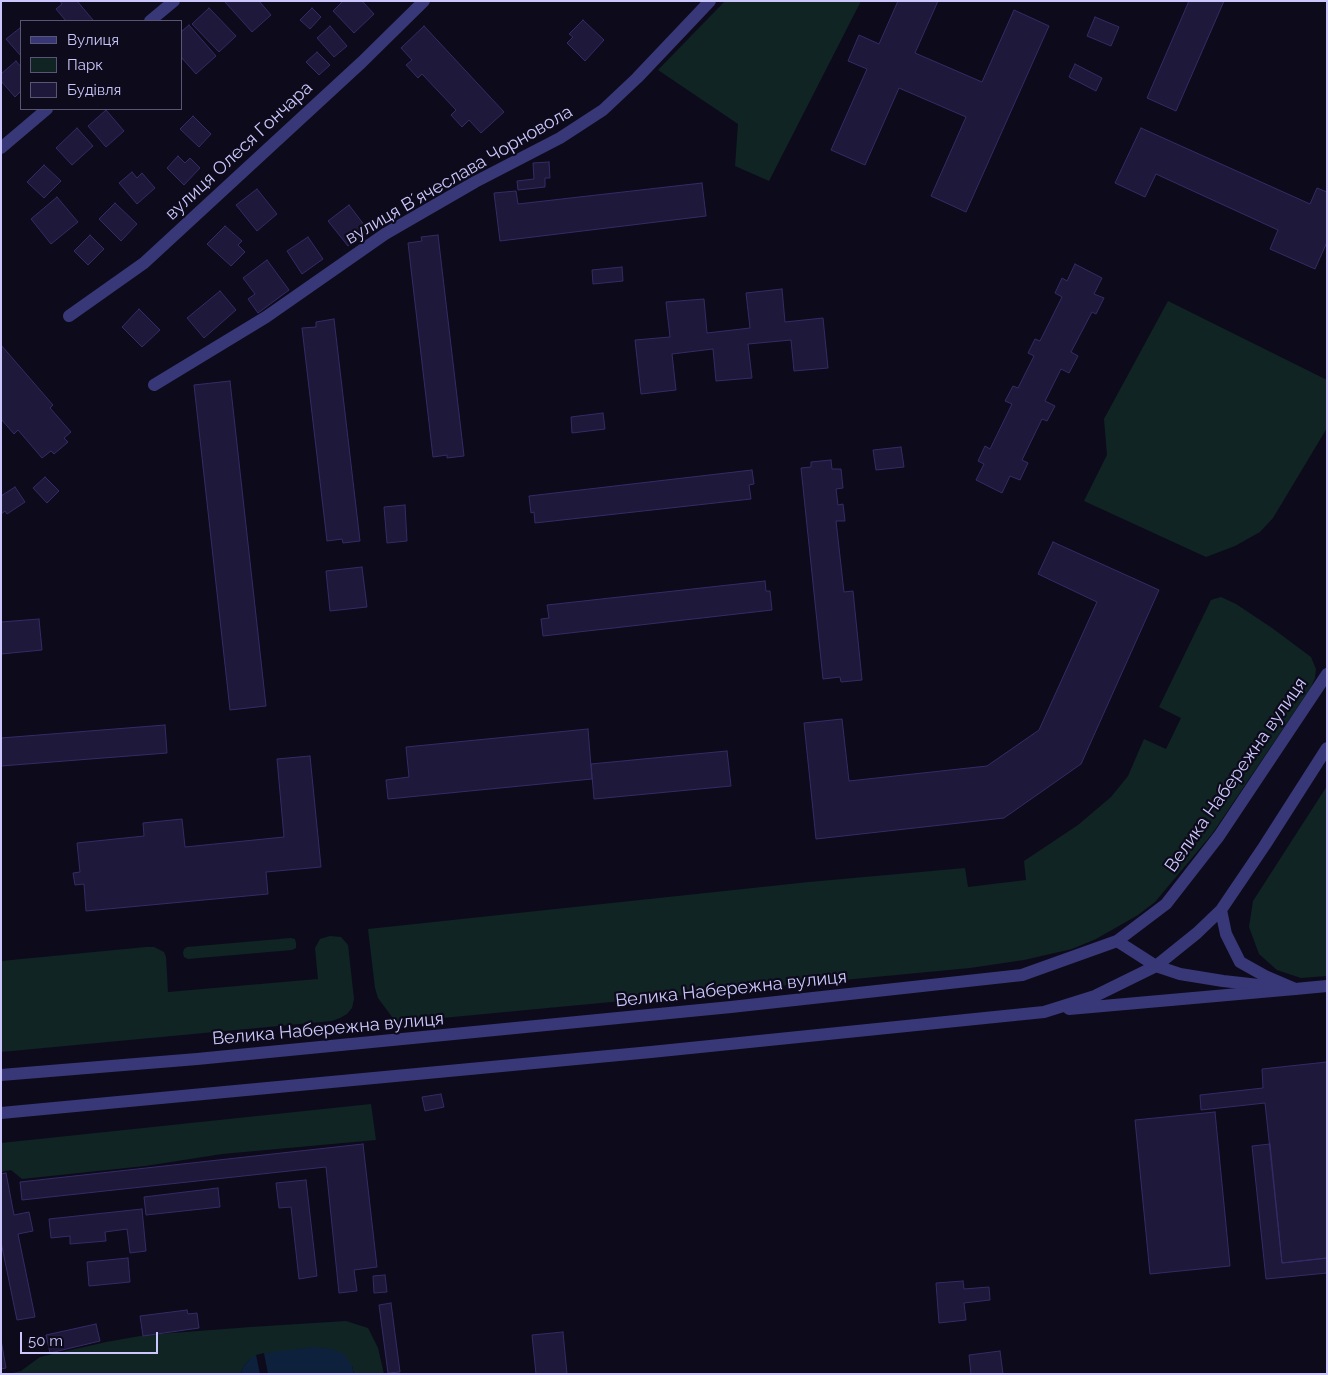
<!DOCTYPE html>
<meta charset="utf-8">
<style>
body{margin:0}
#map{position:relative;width:1328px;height:1375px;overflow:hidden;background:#0d0b1b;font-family:Raleway,sans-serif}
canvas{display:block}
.frame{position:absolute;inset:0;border:2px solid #cbc7fd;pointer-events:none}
.legend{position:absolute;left:20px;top:20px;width:162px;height:90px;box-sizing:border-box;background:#0d0b1b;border:1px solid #595675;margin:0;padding:6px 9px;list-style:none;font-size:15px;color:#cbc7fd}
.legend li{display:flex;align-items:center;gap:10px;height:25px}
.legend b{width:25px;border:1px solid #595675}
.scale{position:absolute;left:20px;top:1332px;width:138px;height:22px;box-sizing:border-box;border:2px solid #cbc7fd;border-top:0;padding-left:6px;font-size:15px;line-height:18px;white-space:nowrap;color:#cbc7fd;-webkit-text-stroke:4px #0d0b1b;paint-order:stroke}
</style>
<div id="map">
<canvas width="1328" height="1375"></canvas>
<div class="frame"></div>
<ul class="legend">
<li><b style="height:6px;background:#383878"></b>Вулиця</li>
<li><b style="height:14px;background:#0f2423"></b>Парк</li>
<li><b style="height:14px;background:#1e183b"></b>Будівля</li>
</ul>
<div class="scale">50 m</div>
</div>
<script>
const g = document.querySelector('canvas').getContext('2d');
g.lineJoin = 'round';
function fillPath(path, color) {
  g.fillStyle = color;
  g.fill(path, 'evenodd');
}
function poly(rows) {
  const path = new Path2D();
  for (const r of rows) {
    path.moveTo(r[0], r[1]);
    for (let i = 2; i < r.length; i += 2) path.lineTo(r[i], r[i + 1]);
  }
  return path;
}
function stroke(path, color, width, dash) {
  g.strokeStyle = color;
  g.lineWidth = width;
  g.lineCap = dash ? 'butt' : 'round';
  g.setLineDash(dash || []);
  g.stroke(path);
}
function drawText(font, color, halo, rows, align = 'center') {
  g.font = font + ' Raleway,sans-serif';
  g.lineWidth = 4.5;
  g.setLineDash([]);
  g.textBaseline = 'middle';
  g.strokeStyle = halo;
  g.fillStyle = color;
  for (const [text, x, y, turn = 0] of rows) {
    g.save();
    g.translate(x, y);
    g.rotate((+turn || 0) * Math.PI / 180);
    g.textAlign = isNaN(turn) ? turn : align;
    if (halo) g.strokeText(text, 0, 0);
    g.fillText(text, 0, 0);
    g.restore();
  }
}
fillPath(poly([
 [725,1,861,1,769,181,735,166,738,124,658,70],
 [1168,301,1327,380,1327,428,1273,518,1260,532,1235,546,1206,557,1084,501,1107,455,1104,419],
 [1221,597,1236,604,1272,628,1311,657,1316,669,1315,678,1311,687,1212,834,1155,902,1138,915,1096,939,1072,949,1024,960,970,968,400,1022,392,1017,378,998,375,988,368,929,809,882,965,868,968,887,1026,880,1024,861,1078,825,1111,797,1128,776,1144,739,1166,749,1181,718,1159,707,1211,600],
 [1327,786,1327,976,1301,978,1277,970,1259,954,1249,927,1253,901],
 [330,936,341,937,348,945,354,999,352,1008,347,1014,340,1018,332,1021,1,1052,1,961,146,947,154,947,164,952,166,957,168,992,318,979,315,948,320,939],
 [291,938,295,939,296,943,296,948,292,950,188,959,184,957,183,953,184,949,187,947],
 [371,1104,376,1140,222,1154,145,1166,22,1179,11,1170,1,1172,1,1143],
 [346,1321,368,1328,378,1348,384,1374,354,1374,352,1366,250,1359,243,1367,241,1374,8,1374,21,1371,40,1357,106,1342,146,1335,251,1327]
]), '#0f2423');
fillPath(poly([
 [314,1347,331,1349,344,1354,352,1366,354,1374,241,1374,243,1367,250,1359,256,1355,279,1351]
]), '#0d213d');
fillPath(poly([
 [264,1353,268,1374,260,1374,256,1355]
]), '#0d0b1b');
const building = poly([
 [60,1,77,1,93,20,91,21,66,21,56,9,62,4,60,1],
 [226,1,259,1,271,15,252,32,225,2,226,1],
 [343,1,362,1,374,14,354,33,333,11,343,1],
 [898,1,938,1,915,53,982,82,1014,10,1049,26,966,212,931,196,966,117,899,88,865,165,831,150,867,69,848,61,859,35,879,44,898,1],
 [1189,1,1224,1,1176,111,1147,98,1189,1],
 [209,8,236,36,219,52,192,24,209,8],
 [312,8,321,17,310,29,300,20,312,8],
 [1095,17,1119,27,1111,46,1087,36,1095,17],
 [583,20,604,40,585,61,567,43,573,37,569,34,583,20],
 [189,25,216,56,196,74,181,57,181,32,189,25],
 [330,26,347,46,334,57,317,38,330,26],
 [424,26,504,112,481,133,469,120,462,127,451,115,456,110,422,74,418,78,406,65,412,60,401,48,424,26],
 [20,28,21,30,21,56,6,39,20,28],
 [317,52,330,65,319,75,306,62,317,52],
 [16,61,21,67,21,91,15,97,1,81,1,74,16,61],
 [1075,64,1102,78,1096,91,1069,77,1075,64],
 [106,110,124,131,106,147,88,126,106,110],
 [193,116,211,134,199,147,180,129,193,116],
 [77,128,93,146,72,165,56,148,77,128],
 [1141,128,1310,204,1317,188,1327,192,1327,242,1315,269,1270,249,1278,230,1156,174,1145,197,1115,183,1141,128],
 [178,156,185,163,190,158,200,168,184,185,167,168,178,156],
 [549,162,550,178,545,178,545,187,518,190,517,181,534,179,533,163,549,162],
 [44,165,61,181,44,198,27,182,44,165],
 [132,172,137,178,142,173,155,188,137,204,119,183,132,172],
 [702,183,706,216,500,241,494,193,516,191,518,204,702,183],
 [257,189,277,214,257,231,236,205,257,189],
 [57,197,78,222,51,244,31,219,57,197],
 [115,203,137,224,121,241,99,219,115,203],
 [349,205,368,230,348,246,328,221,349,205],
 [225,226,242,241,238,245,245,252,231,266,207,244,225,226],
 [90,235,104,249,88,265,74,251,90,235],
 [438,235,464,456,447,458,447,455,433,457,408,243,422,241,421,237,438,235],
 [308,237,323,259,302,274,287,251,308,237],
 [267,260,289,290,258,313,248,299,255,294,243,278,267,260],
 [1075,264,1102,278,1094,294,1104,298,1096,314,1092,312,1071,352,1078,356,1069,373,1061,369,1045,401,1055,406,1047,421,1042,419,1022,460,1028,463,1020,480,1010,476,1002,493,976,480,984,464,978,461,985,446,990,449,1012,404,1005,401,1013,386,1018,388,1034,356,1028,353,1035,339,1040,341,1062,297,1055,293,1062,278,1067,281,1075,264],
 [622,267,623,281,593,284,592,270,622,267],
 [782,289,785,322,823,318,828,368,794,371,791,340,748,344,752,378,716,381,713,349,672,354,676,390,641,394,635,340,670,337,666,302,704,299,707,333,750,328,746,293,782,289],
 [220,291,236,310,204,338,187,318,220,291],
 [139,309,160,330,142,347,122,327,139,309],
 [334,319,360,541,343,543,342,539,327,541,302,328,316,327,316,322,334,319],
 [1,345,53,405,50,408,71,432,64,438,68,442,54,454,51,451,42,458,18,430,14,434,1,419,1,345],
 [230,381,266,706,230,710,194,385,230,381],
 [603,413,605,429,572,433,571,417,603,413],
 [901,447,904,467,876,470,873,450,901,447],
 [831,460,832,469,841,469,843,488,836,489,838,505,843,504,845,521,836,521,844,592,853,591,862,680,841,682,840,677,823,679,801,468,811,467,811,462,831,460],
 [752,470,754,484,749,485,751,499,535,523,534,512,531,513,529,496,752,470],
 [45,477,59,491,47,503,33,488,45,477],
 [15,487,25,502,7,514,5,511,1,514,1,496,15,487],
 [405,505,407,541,387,543,384,507,405,505],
 [1053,542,1159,590,1081,764,1004,818,816,839,804,723,842,719,849,781,987,766,1039,730,1097,602,1038,574,1053,542],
 [362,567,367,607,330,611,326,571,362,567],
 [765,581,766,591,770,591,772,610,543,636,541,619,549,618,547,605,765,581],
 [39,619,42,650,1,654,1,622,39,619],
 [165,725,167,753,1,766,1,738,165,725],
 [588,729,592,779,388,799,386,780,409,777,406,747,588,729],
 [727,751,731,786,594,799,591,764,727,751],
 [310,756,321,867,266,872,268,894,86,911,84,884,75,885,73,873,80,872,77,843,144,836,143,823,182,819,185,847,284,837,277,759,310,756],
 [1327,1062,1327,1258,1282,1263,1265,1103,1201,1110,1200,1095,1263,1088,1262,1069,1327,1062],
 [441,1094,444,1107,425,1111,422,1097,441,1094],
 [1215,1112,1230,1266,1150,1274,1135,1120,1215,1112],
 [363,1144,377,1267,354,1270,357,1291,339,1293,326,1167,22,1200,20,1182,363,1144],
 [1270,1144,1282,1263,1327,1258,1327,1273,1266,1279,1252,1146,1270,1144],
 [6,1173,14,1215,29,1212,33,1231,18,1234,35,1317,17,1320,1,1242,1,1174,6,1173],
 [306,1180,317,1276,299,1279,291,1207,279,1208,276,1183,306,1180],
 [218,1188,220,1207,146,1215,144,1197,218,1188],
 [142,1209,146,1251,130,1253,127,1229,105,1232,106,1241,70,1244,70,1236,51,1238,49,1219,142,1209],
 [128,1258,130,1282,89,1286,87,1262,128,1258],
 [385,1275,387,1292,374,1293,373,1276,385,1275],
 [963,1281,964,1289,989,1287,990,1300,964,1303,966,1320,939,1323,936,1283,963,1281],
 [391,1303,400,1372,388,1373,379,1305,391,1303],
 [187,1310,188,1314,197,1313,199,1328,143,1336,140,1316,187,1310],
 [96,1324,100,1341,50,1353,46,1335,96,1324],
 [563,1332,567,1374,536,1374,532,1335,563,1332],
 [1,1340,6,1368,1,1369,1,1340],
 [1000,1351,1003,1374,971,1374,969,1355,1000,1351]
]);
fillPath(building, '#1e183b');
stroke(building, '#352b66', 1);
stroke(poly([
 [150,21,174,1],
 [1,148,47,109],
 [69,316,144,263,362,62,424,1],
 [154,385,266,317,385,234,475,182,560,138,603,110,637,78,710,1],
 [1117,941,1156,966,1180,974,1223,981,1295,989,1327,986]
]), '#383878', 12);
stroke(poly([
 [1221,910,1226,934,1240,962,1265,976,1293,988],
 [1069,1009,1295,989],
 [1,1075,197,1059,731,1007,1022,975,1117,941,1166,904,1219,836,1327,674],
 [1,1113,651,1052,1044,1012,1095,996,1156,966,1197,933,1221,910,1265,845,1327,748]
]), '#383878', 12);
drawText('18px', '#cbc7fd', '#0d0b1b', [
 ["вулиця Олеся Гончара",239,151,-43],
 ["вулиця Вʼячеслава Чорновола",459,175,-30],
 ["Велика Набережна вулиця",1236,775,-55],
 ["Велика Набережна вулиця",731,989,-6],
 ["Велика Набережна вулиця",328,1029,-5]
]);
</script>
